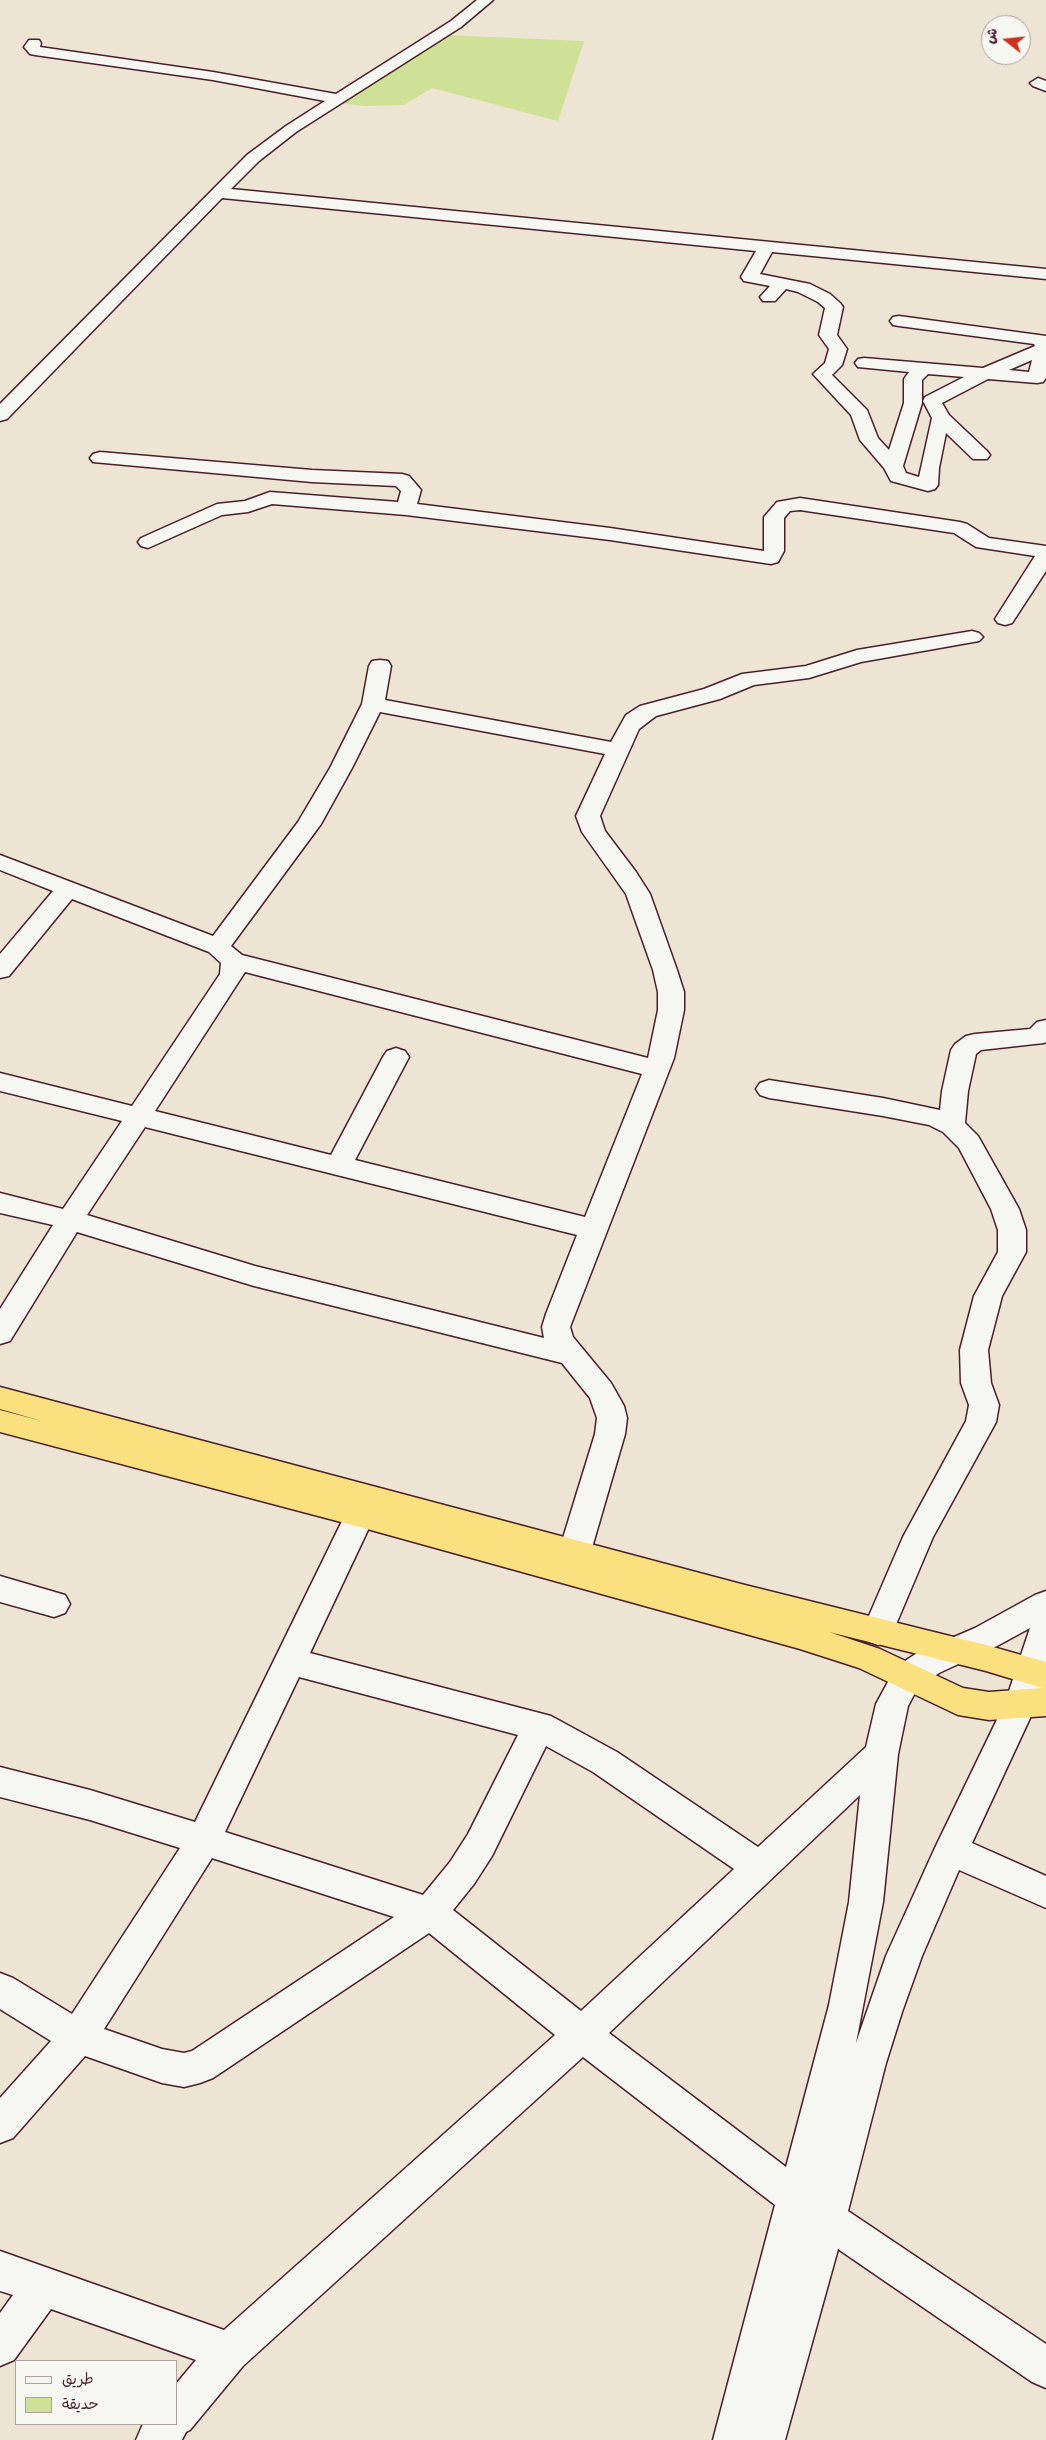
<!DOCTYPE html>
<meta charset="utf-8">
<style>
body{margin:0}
#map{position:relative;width:1046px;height:2440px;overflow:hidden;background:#ede4d3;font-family:Dekko,"Playpen Sans Arabic",sans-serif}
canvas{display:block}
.legend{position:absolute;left:15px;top:2360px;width:162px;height:65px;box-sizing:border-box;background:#f6f6f2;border:1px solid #b1a0a2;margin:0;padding:6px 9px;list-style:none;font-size:15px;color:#4a1f2b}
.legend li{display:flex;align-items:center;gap:10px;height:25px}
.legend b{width:25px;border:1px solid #b1a0a2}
.north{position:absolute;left:981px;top:15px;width:50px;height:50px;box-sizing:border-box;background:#f6f6f2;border:1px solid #b1a0a2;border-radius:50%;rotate:286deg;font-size:14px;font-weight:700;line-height:20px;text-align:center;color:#4a1f2b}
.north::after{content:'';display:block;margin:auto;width:18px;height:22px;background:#c8321e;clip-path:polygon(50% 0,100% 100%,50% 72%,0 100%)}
</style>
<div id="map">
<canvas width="1046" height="2440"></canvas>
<ul class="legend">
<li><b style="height:6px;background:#f6f6f2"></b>طريق</li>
<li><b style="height:14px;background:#cee196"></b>حديقة</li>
</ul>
<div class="north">ش</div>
</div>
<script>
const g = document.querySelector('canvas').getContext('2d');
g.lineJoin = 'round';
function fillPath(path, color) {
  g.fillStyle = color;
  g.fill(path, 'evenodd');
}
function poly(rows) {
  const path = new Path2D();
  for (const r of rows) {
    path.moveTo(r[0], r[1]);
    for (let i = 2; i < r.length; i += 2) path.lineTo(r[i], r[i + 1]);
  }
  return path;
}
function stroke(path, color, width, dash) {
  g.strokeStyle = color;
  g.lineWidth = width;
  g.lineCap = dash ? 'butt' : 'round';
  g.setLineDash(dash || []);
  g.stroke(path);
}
fillPath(poly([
 [445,35,584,41,558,121,432,88,404,105,364,106,339,103]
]), '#cee196');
const minor = poly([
 [477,0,493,0,461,27,296,132,259,161,231,189,1046,269,1046,279,772,252,760,274,810,284,830,294,840,303,843,307,837,335,847,349,842,365,832,375,867,410,878,438,889,450,904,403,904,379,909,372,858,367,855,363,858,359,864,358,983,368,1035,346,1034,344,899,326,893,325,890,321,893,317,899,316,1046,336,1046,378,1043,382,1037,383,988,379,942,403,949,415,987,451,990,455,987,459,973,459,946,433,939,468,938,485,935,489,928,491,891,481,884,468,860,440,851,415,813,374,825,363,829,349,819,335,825,308,818,302,798,292,786,289,775,301,763,301,760,297,770,286,744,281,741,277,756,251,222,198,7,419,0,421,0,404,247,155,286,126,325,101,213,80,35,55,30,54,24,47,29,40,39,40,41,43,40,47,213,72,336,94,451,21,477,0],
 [1032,360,1029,372,1009,370,1032,360],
 [928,374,964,377,925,397,923,401,932,418,919,477,906,473,903,466,922,403,922,380,928,374],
 [1038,78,1046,81,1046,91,1033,86,1030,83,1038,78],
 [100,452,312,470,402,474,409,476,421,490,417,504,610,528,764,551,764,517,777,502,800,498,960,522,967,524,989,538,1046,546,1046,571,1012,623,1005,625,998,623,995,619,1035,556,976,547,954,533,800,510,790,511,784,518,784,551,778,562,771,564,610,540,406,515,272,504,248,512,222,515,148,548,141,546,138,542,141,538,217,504,245,501,270,492,398,502,401,491,396,486,312,482,93,462,90,458,93,454,100,452],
 [972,631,979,633,983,637,979,641,861,662,809,678,754,685,720,699,656,716,639,729,600,816,605,831,636,872,650,894,677,970,684,992,684,1010,674,1058,570,1327,573,1337,611,1383,624,1406,627,1418,625,1434,591,1551,586,1560,575,1563,564,1560,559,1551,595,1434,597,1418,590,1398,562,1363,254,1286,77,1232,10,1341,0,1344,0,1309,53,1225,0,1213,0,1193,63,1209,122,1121,0,1091,0,1073,132,1106,220,974,221,963,209,952,72,899,9,976,0,978,0,954,53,891,0,870,0,855,213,936,298,822,330,768,362,704,369,666,372,661,380,660,388,661,391,666,385,700,611,742,626,715,640,706,704,689,742,674,806,666,857,650,972,631],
 [380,712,605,754,576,816,582,832,626,894,653,970,658,992,658,1010,648,1058,242,955,231,946,321,824,352,768,380,712],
 [245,972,642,1074,585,1217,355,1160,409,1057,405,1051,396,1048,387,1051,383,1057,331,1155,155,1111,245,972],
 [145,1127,577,1235,546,1314,542,1327,544,1338,255,1266,87,1215,145,1127],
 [1046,1020,1046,1042,1044,1043,981,1050,976,1054,968,1091,965,1123,978,1136,1019,1209,1026,1230,1026,1252,1002,1296,988,1350,991,1383,999,1405,996,1422,933,1537,889,1641,878,1645,867,1641,862,1632,903,1537,966,1421,969,1405,961,1383,960,1350,974,1296,998,1252,998,1230,991,1209,959,1148,943,1132,929,1125,883,1116,769,1098,760,1095,756,1089,760,1083,769,1080,883,1098,940,1110,942,1091,951,1050,955,1044,966,1036,975,1034,1030,1029,1037,1022,1046,1020],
 [360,1503,371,1506,375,1515,310,1653,551,1716,617,1752,758,1847,866,1747,876,1704,896,1667,917,1653,975,1628,1035,1595,1046,1591,1046,1677,1037,1703,972,1843,1046,1876,1046,1908,959,1870,922,1956,902,2012,886,2063,848,2211,1046,2344,1046,2388,1032,2382,838,2249,785,2440,713,2440,775,2205,583,2057,243,2366,190,2430,186,2432,182,2440,136,2440,143,2424,176,2424,176,2384,196,2360,51,2309,14,2360,0,2366,0,2313,13,2295,0,2291,0,2251,224,2330,555,2035,429,1933,213,2078,200,2083,184,2087,162,2083,85,2056,13,2138,0,2143,0,2098,51,2041,0,2009,0,1973,13,1978,72,2014,180,1848,90,1820,0,1797,0,1767,90,1790,195,1822,345,1515,349,1506,360,1503],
 [1030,1628,1005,1703,934,1850,886,1956,856,2043,883,1902,898,1754,908,1706,918,1687,939,1673,997,1646,1030,1628],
 [299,1677,518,1735,468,1834,450,1862,423,1895,225,1832,299,1677],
 [546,1746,593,1772,734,1869,581,2011,453,1910,474,1884,492,1856,546,1746],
 [860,1795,849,1902,829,2005,786,2167,609,2033,860,1795],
 [212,1858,394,1917,192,2051,184,2053,162,2049,104,2029,212,1858],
 [0,1576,65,1595,70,1604,65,1613,54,1617,0,1602,0,1576]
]);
const highway = poly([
 [0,1387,741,1584,986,1645,1046,1662,1046,1716,989,1720,958,1715,859,1668,800,1649,360,1527,0,1432,0,1410,42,1421,0,1409,0,1387],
 [829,1632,986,1671,1042,1688,989,1692,963,1688,880,1649,829,1632]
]);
stroke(minor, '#4a1f2b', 3);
stroke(highway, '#4a1f2b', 3);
fillPath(minor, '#f6f6f2');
fillPath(highway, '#fbe080');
</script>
